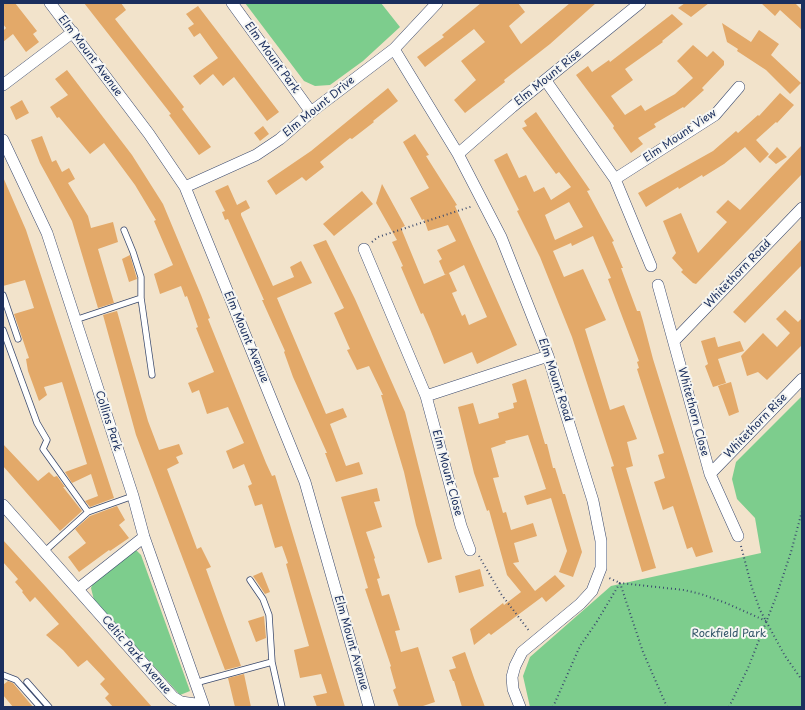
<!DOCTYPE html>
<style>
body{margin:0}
#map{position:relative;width:805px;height:710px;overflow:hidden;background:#f2e3cb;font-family:"Playpen Sans",sans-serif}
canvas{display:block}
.frame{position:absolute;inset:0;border:4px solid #1b2f5e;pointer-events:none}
</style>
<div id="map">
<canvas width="805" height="710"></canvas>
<div class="frame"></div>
</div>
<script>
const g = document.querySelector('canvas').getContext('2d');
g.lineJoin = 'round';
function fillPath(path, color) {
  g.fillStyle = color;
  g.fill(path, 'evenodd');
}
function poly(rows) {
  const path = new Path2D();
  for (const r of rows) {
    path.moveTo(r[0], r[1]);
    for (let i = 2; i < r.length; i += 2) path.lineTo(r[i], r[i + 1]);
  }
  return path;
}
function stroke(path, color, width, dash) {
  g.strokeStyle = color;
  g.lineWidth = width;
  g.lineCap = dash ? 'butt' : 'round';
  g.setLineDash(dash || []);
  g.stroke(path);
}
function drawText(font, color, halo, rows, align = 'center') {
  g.font = font + ' "Playpen Sans",sans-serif';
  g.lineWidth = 4;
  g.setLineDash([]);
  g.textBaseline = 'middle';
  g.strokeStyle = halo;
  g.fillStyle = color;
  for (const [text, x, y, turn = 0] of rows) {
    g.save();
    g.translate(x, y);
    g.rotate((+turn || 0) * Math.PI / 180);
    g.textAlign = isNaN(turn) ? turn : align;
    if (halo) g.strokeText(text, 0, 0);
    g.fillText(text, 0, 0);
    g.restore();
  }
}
fillPath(poly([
 [245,3,381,3,400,27,363,61,330,85,315,86,304,81],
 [802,396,802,707,530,707,523,676,530,657,611,586,761,553,755,518,737,499,732,479,736,462],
 [132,551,137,551,141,555,190,691,180,695,94,600,91,588,95,578]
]), '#7dcd8d');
fillPath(poly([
 [3,3,15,3,37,31,33,34,39,42,26,52,13,34,3,42,3,31,6,28,3,24],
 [84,3,121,3,126,10,115,19,184,107,182,109,211,147,199,155,169,115,171,114],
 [481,3,518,3,525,12,509,26,521,44,570,3,596,3,550,44,504,80,505,82,465,113,454,100,476,80,461,61,485,42,474,29,425,67,417,57,444,37,442,35],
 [685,3,709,3,691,17,678,8],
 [761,3,795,3,802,10,802,30,780,10,775,16],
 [198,6,279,112,267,121,234,77,223,86,213,74,200,85,193,76,218,58,200,33,194,37,188,28,194,24,186,14],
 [672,14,683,24,662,41,663,42,625,69,633,80,611,96,625,115,641,105,645,111,675,94,693,78,677,61,693,45,707,57,713,51,724,61,724,65,702,88,704,90,684,108,683,107,654,124,656,127,638,138,643,144,631,153,613,128,614,126,576,75,588,66,592,72,609,60,610,62],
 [722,23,751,42,759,30,779,44,771,55,801,83,790,94,766,70,737,51,738,49,727,42],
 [67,70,132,155,163,204,201,295,210,318,208,319,266,463,272,476,275,475,345,707,317,707,313,696,327,693,321,674,300,678,294,650,309,646,286,564,288,563,282,546,275,548,262,504,255,506,248,486,252,484,244,464,233,469,226,451,244,443,228,407,207,414,199,390,192,393,188,383,214,372,196,328,198,327,187,296,185,297,181,286,160,294,154,274,173,265,154,221,156,220,135,185,104,143,90,154,59,117,57,118,50,107,68,95,55,79],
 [388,88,398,101,373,121,374,122,352,139,350,138,320,162,324,167,306,181,302,177,276,195,267,181,311,151],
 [780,93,794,105,777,123,776,122,756,140,769,154,760,163,745,147,724,164,703,177,702,175,679,189,678,187,646,207,638,193,713,151,736,131,738,133,758,115,759,116],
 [22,100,29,113,16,120,10,107],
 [536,112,590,190,587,191,614,241,612,242,623,268,621,268,637,311,640,311,643,321,653,359,713,552,696,557,692,547,687,549,673,506,663,510,654,482,665,478,658,455,664,453,637,369,639,368,637,362,639,361,608,279,611,278,593,236,572,246,571,243,553,251,564,277,583,269,606,320,585,329,610,410,624,405,637,439,627,442,633,466,626,468,656,568,642,572,611,467,614,466,572,337,540,257,517,211,519,210,494,160,507,153,519,178,526,175,534,192,544,187,551,200,571,187,559,172,556,174,522,128,527,126,524,121],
 [569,202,583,227,555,240,545,215],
 [263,126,269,134,260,141,254,133],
 [415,134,429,155,426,156,457,205,455,206,517,345,477,364,472,352,444,364,430,329,423,313,421,314,401,267,403,266,392,242,397,240,376,203,382,184,405,226,401,228,424,284,449,273,457,291,452,293,462,316,465,314,469,325,487,317,464,265,445,275,439,261,442,259,437,250,456,241,448,225,428,231,424,219,422,220,410,198,429,188,403,142],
 [42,136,52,162,56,160,62,172,69,168,75,179,68,183,88,216,91,228,113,222,118,242,98,249,114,303,98,308,72,221,40,163,31,140],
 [802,145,802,174,696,284,693,283,681,272,683,270,672,258,676,253,663,221,681,213,698,253,727,222,716,212,728,200,740,210],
 [777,147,787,157,776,164,768,157],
 [3,177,26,230,114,498,90,507,85,501,98,496,91,474,72,483,65,472,87,464,62,382,44,387,47,395,39,401,28,371,26,359,29,358,14,314,34,308,25,280,3,286],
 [228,185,237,205,246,200,250,208,241,213,241,215,273,286,294,277,290,267,301,261,312,283,277,298,326,414,343,408,347,417,330,424,346,466,359,462,363,474,336,482,325,453,327,453,293,377,284,352,285,351,262,300,264,300,228,219,225,220,222,212,225,211,215,191],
 [362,191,373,204,334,236,323,224],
 [802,239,802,265,745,323,733,312],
 [326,240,355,299,405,412,442,559,428,563,416,525,404,472,381,395,383,395,369,366,357,370,347,350,350,349,334,313,344,308,313,245],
 [130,255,137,279,129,282,122,259],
 [785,310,798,322,802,318,802,345,767,380,758,372,747,376,741,356,763,333,777,347,790,333,776,319],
 [117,311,148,421,159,450,179,444,183,454,176,457,179,463,167,469,197,549,201,547,211,567,206,569,241,666,225,670,136,435,103,315],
 [715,337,718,347,740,341,744,351,718,359,726,383,713,387,705,366,708,364,701,341],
 [526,379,545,444,547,444,553,468,555,468,563,494,565,494,582,552,573,577,559,572,567,551,551,498,527,505,524,496,546,489,528,435,505,441,506,443,491,448,499,477,493,478,503,513,506,512,511,530,533,523,537,536,514,543,519,562,513,563,535,591,555,575,565,586,546,602,542,597,491,635,489,633,474,645,470,629,503,603,504,605,521,592,507,575,489,510,487,511,474,473,458,407,473,403,479,424,499,418,498,413,514,408,513,403,517,402,512,384],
 [731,382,739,412,729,416,718,386],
 [3,444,38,481,49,472,54,477,57,476,65,487,63,487,82,511,60,531,3,466],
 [377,488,380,501,374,502,382,527,366,532,375,558,374,559,380,578,377,579,382,596,389,594,400,630,395,631,401,652,418,647,435,702,420,707,399,707,393,690,396,688,390,667,391,666,365,589,368,588,341,497],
 [117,506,125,520,119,525,129,538,110,551,109,550,79,572,68,557,86,543,75,529,90,516],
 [3,540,46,587,152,707,113,707,105,698,109,694,100,684,105,679,87,660,78,667,63,650,46,635,59,624,35,597,30,602,22,592,23,591,15,582,18,579,3,562],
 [480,569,484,586,459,593,455,576],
 [262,572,270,592,265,594,253,576],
 [264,616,266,638,256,642,248,621],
 [465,652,474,678,485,707,462,707,454,681,453,681,449,670,456,668,452,657],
 [244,674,251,707,235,707,228,678],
 [8,681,13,683,33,707,13,707,3,695,3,685]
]), '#e3a969');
const lane = poly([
 [124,230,133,252,141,277,141,298,152,375],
 [3,295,18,339],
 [75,320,141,298],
 [3,330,37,423,47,440,43,449,88,512],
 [45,551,88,512,133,496],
 [250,580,263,599,269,615,272,662,282,707],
 [3,675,16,680,40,707],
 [27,682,49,707],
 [195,683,272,662]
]);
const street = poly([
 [50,3,149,134,185,187,305,482,369,707],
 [232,3,311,112],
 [394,49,458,154,501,237,548,356,593,501,601,541,601,568,592,591,580,604,522,652,515,666,512,677,513,689,520,707],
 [546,81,615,179,651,266],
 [3,85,73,32],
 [3,140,47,233,133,496,144,537,204,707],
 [458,154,512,107,640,3],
 [615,179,715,115,739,87],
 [185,187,256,155,280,139,311,112,394,49,437,3],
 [364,249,426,396,461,526,470,550],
 [658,285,710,474,738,536],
 [674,341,802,208],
 [426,396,548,356],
 [710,474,802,379],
 [3,505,173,697,181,702,203,705],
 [78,589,144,537]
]);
stroke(lane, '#3b4a6e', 7);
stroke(street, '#3b4a6e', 12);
stroke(poly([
 [372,242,378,237,473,206],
 [741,546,752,588,760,610,785,656,802,680],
 [479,556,501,594,530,632],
 [553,707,580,646,596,623,620,583,609,578],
 [667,707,643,652,620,583,684,590,701,594,726,603,766,621],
 [729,707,748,668,776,597,791,552,802,511]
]), '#3b4a6e', 2, [1, 3]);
stroke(lane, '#fff', 5.5);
stroke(street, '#fff', 11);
drawText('11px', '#1b2f5e', '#f6f6f2', [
 ["Elm Mount Avenue",90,56,53],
 ["Elm Mount Park",272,58,54],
 ["Elm Mount Rise",548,78,-39],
 ["Elm Mount Drive",319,107,-39],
 ["Elm Mount View",680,136,-34],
 ["Whitethorn Road",738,274,-46],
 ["Elm Mount Avenue",246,337,67],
 ["Elm Mount Road",555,380,72],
 ["Whitethorn Close",693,412,75],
 ["Collins Park",108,421,72],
 ["Whitethorn Rise",756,426,-46],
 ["Elm Mount Close",447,473,75],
 ["Elm Mount Avenue",351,643,74],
 ["Celtic Park Avenue",136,655,49]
]);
drawText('11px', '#34566a', '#f6f6f2', [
 ["Rockfield Park",729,634]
]);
</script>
